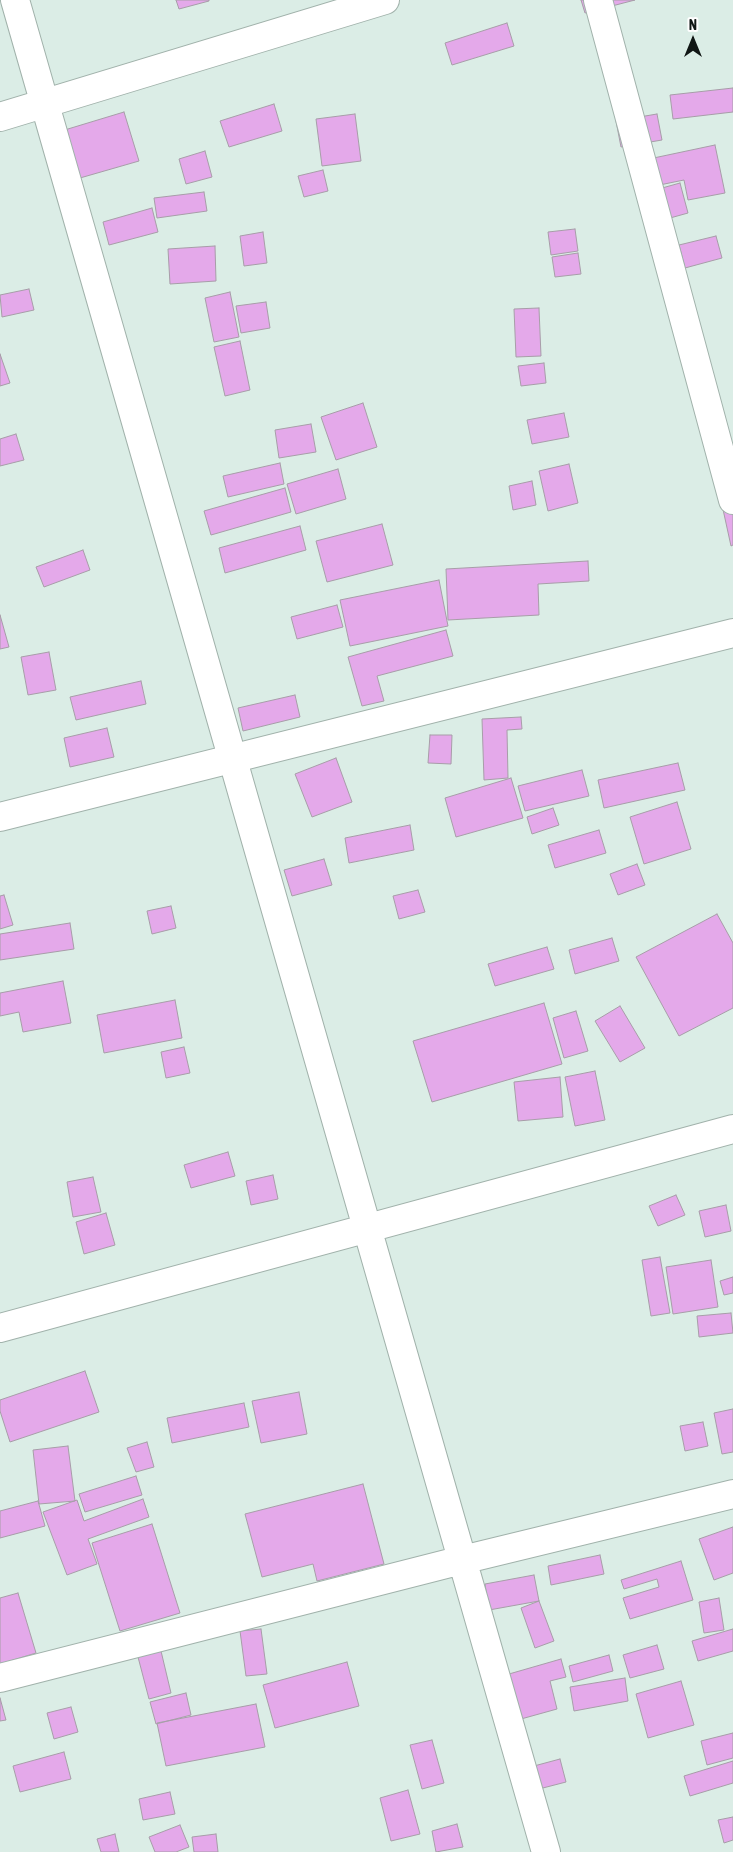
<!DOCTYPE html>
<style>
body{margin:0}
#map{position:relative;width:733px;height:1852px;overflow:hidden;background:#dbede6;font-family:"Asap Condensed",sans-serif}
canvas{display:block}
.north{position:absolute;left:668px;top:15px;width:50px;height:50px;-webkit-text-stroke:4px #fff;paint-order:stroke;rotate:0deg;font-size:14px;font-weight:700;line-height:20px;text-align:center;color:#111715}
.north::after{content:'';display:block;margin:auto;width:18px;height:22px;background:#111715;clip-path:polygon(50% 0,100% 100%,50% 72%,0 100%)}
</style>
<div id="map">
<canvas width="733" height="1852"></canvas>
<div class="north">N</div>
</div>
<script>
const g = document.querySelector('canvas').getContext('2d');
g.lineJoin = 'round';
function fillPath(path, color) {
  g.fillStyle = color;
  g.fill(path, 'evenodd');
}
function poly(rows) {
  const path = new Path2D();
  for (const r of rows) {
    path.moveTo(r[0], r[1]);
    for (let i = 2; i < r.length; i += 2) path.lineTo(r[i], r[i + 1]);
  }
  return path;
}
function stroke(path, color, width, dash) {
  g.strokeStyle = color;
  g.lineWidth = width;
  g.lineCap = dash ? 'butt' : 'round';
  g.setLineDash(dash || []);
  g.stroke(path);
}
const building = poly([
 [176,0,209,0,209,1,179,9,176,0],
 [581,0,635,0,585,13,581,0],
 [507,23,514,46,452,65,445,43,507,23],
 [733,88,733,112,673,119,670,95,733,88],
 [274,104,282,131,229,147,220,121,274,104],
 [124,112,139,161,73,180,58,132,124,112],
 [355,114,361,161,322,166,316,119,355,114],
 [657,114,662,140,621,147,616,121,657,114],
 [715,145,725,193,688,200,684,180,635,190,630,163,715,145],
 [205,151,212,177,186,184,179,159,205,151],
 [323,170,328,191,304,197,298,176,323,170],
 [680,183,688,213,645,225,637,195,680,183],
 [204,192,207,211,157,218,154,198,204,192],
 [152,208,158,232,109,245,103,222,152,208],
 [575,229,578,251,551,255,548,232,575,229],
 [263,232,267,263,244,266,240,236,263,232],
 [716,236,722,258,685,268,679,245,716,236],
 [215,246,216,281,170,284,168,249,215,246],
 [578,253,581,274,555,277,552,257,578,253],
 [29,289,34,310,2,317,0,295,29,289],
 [230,292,239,337,214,342,205,298,230,292],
 [266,302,270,328,241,333,236,306,266,302],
 [539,308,541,356,516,357,514,309,539,308],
 [240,341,250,390,225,396,214,347,240,341],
 [0,354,10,383,0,386,0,354],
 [544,363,546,383,521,386,518,366,544,363],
 [363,403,377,447,336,460,321,417,363,403],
 [564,413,569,437,532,444,527,420,564,413],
 [311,424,316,452,279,458,275,430,311,424],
 [16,434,24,460,0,466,0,439,16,434],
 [280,463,284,484,228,497,223,476,280,463],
 [569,464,578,503,548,511,539,471,569,464],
 [338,469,346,499,296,514,287,484,338,469],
 [733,479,733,545,731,546,717,482,733,479],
 [532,481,536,505,513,510,509,486,532,481],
 [285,488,291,512,211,535,204,511,285,488],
 [382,524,393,565,327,582,316,541,382,524],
 [300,526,306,550,225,573,219,548,300,526],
 [83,550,90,570,44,587,36,567,83,550],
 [588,561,589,581,538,584,539,615,448,620,446,569,588,561],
 [439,580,448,626,350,646,340,600,439,580],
 [337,605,343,627,297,639,291,617,337,605],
 [0,615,9,647,0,649,0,615],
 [446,630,453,656,377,676,384,701,362,706,348,657,446,630],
 [49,652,56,690,28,695,21,657,49,652],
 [141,681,146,704,76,720,70,697,141,681],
 [295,695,300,717,243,731,238,708,295,695],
 [521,717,522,729,507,730,508,778,484,780,482,719,521,717],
 [107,728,114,757,70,767,64,738,107,728],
 [430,735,452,735,451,764,428,763,430,735],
 [336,758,352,802,312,817,295,774,336,758],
 [678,763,685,790,604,808,598,780,678,763],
 [582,770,589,796,525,811,518,786,582,770],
 [511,778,523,818,456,837,445,798,511,778],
 [677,802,691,849,644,864,630,817,677,802],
 [553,808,559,825,532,834,527,817,553,808],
 [410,825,414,850,349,863,345,838,410,825],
 [599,830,606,853,555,868,548,845,599,830],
 [324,859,332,885,292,896,284,870,324,859],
 [637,864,645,885,618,895,610,874,637,864],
 [418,890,425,912,399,919,393,896,418,890],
 [4,895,13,925,0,929,0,896,4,895],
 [171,906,176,928,152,934,147,911,171,906],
 [717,914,733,943,733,1008,679,1036,636,957,717,914],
 [70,923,74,949,0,960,0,934,70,923],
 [612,938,619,961,575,974,569,950,612,938],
 [547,947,554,969,495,986,488,964,547,947],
 [63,981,71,1023,23,1032,19,1012,0,1016,0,993,63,981],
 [175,1000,182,1038,104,1053,97,1015,175,1000],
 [544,1003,562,1064,432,1102,413,1041,544,1003],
 [620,1006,645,1048,620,1062,595,1021,620,1006],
 [576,1011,588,1051,564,1058,553,1018,576,1011],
 [184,1047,190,1073,166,1078,161,1052,184,1047],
 [595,1071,605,1120,575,1126,565,1077,595,1071],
 [560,1077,563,1117,518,1121,514,1082,560,1077],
 [228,1152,235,1176,191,1188,184,1165,228,1152],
 [273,1175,278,1199,251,1205,246,1181,273,1175],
 [93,1177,101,1212,73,1217,67,1182,93,1177],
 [676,1195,685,1215,658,1226,649,1206,676,1195],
 [726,1205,731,1231,705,1237,699,1211,726,1205],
 [106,1213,115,1245,84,1254,76,1222,106,1213],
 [660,1257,670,1313,651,1316,642,1260,660,1257],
 [711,1260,718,1307,673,1314,666,1267,711,1260],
 [733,1277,733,1293,724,1295,720,1281,733,1277],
 [731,1313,733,1333,699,1337,697,1316,731,1313],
 [85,1371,99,1412,10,1442,0,1411,0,1400,85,1371],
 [299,1392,307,1434,261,1443,252,1401,299,1392],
 [244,1403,249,1427,172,1443,167,1418,244,1403],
 [733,1409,733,1452,722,1454,714,1413,733,1409],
 [703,1422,708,1446,685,1451,680,1426,703,1422],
 [147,1442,154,1467,136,1472,127,1448,147,1442],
 [68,1446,75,1501,39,1504,33,1450,68,1446],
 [136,1476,142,1495,85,1512,79,1494,136,1476],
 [363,1484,384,1564,317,1581,313,1564,262,1577,245,1514,363,1484],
 [143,1499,149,1517,88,1539,97,1564,67,1575,43,1512,77,1500,84,1521,143,1499],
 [38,1501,45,1526,0,1538,0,1511,38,1501],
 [152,1524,180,1613,120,1631,92,1543,152,1524],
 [733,1527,733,1573,714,1580,699,1539,733,1527],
 [600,1555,604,1574,551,1585,548,1566,600,1555],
 [681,1561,693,1600,630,1619,623,1598,659,1587,657,1579,624,1589,621,1580,681,1561],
 [534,1575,539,1601,489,1610,485,1584,534,1575],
 [18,1593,36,1653,0,1664,0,1598,18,1593],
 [719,1598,724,1630,704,1633,699,1602,719,1598],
 [539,1601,554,1641,535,1648,521,1608,539,1601],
 [261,1629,267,1674,246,1676,240,1631,261,1629],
 [733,1629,733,1651,698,1661,692,1641,733,1629],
 [657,1645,664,1669,630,1678,623,1655,657,1645],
 [161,1651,171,1693,149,1699,138,1657,161,1651],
 [609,1655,613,1671,573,1682,569,1666,609,1655],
 [561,1659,566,1677,550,1681,557,1709,521,1719,509,1674,561,1659],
 [347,1662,359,1706,275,1728,263,1685,347,1662],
 [625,1678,628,1701,574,1711,570,1687,625,1678],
 [681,1681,694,1725,648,1738,636,1694,681,1681],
 [186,1693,191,1715,156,1724,150,1702,186,1693],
 [0,1698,6,1720,0,1721,0,1698],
 [256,1704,265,1747,166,1766,157,1723,256,1704],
 [71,1707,78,1732,54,1739,47,1713,71,1707],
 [733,1733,733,1758,707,1765,701,1741,733,1733],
 [432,1740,444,1783,422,1789,410,1745,432,1740],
 [64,1752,71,1779,20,1792,13,1766,64,1752],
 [560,1759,566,1782,539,1789,534,1766,560,1759],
 [733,1761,733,1783,690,1796,684,1776,733,1761],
 [408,1790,420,1834,391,1841,380,1798,408,1790],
 [170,1792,175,1814,143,1820,139,1799,170,1792],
 [733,1817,733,1840,724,1843,718,1820,733,1817],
 [457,1824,463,1847,436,1852,432,1831,457,1824],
 [180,1825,189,1847,176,1852,155,1852,149,1837,180,1825],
 [115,1834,119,1852,101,1852,97,1839,115,1834],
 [216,1834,218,1852,194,1852,192,1837,216,1834]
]);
fillPath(building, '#e4a9ea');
stroke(building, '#a79da8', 1);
const minor = poly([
 [15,0,546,1852],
 [598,0,733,500],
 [0,117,385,0],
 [0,817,733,633],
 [0,1328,733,1129],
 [0,1678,462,1560,733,1494]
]);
stroke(minor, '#a1b2ab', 30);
stroke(minor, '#fff', 28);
</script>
